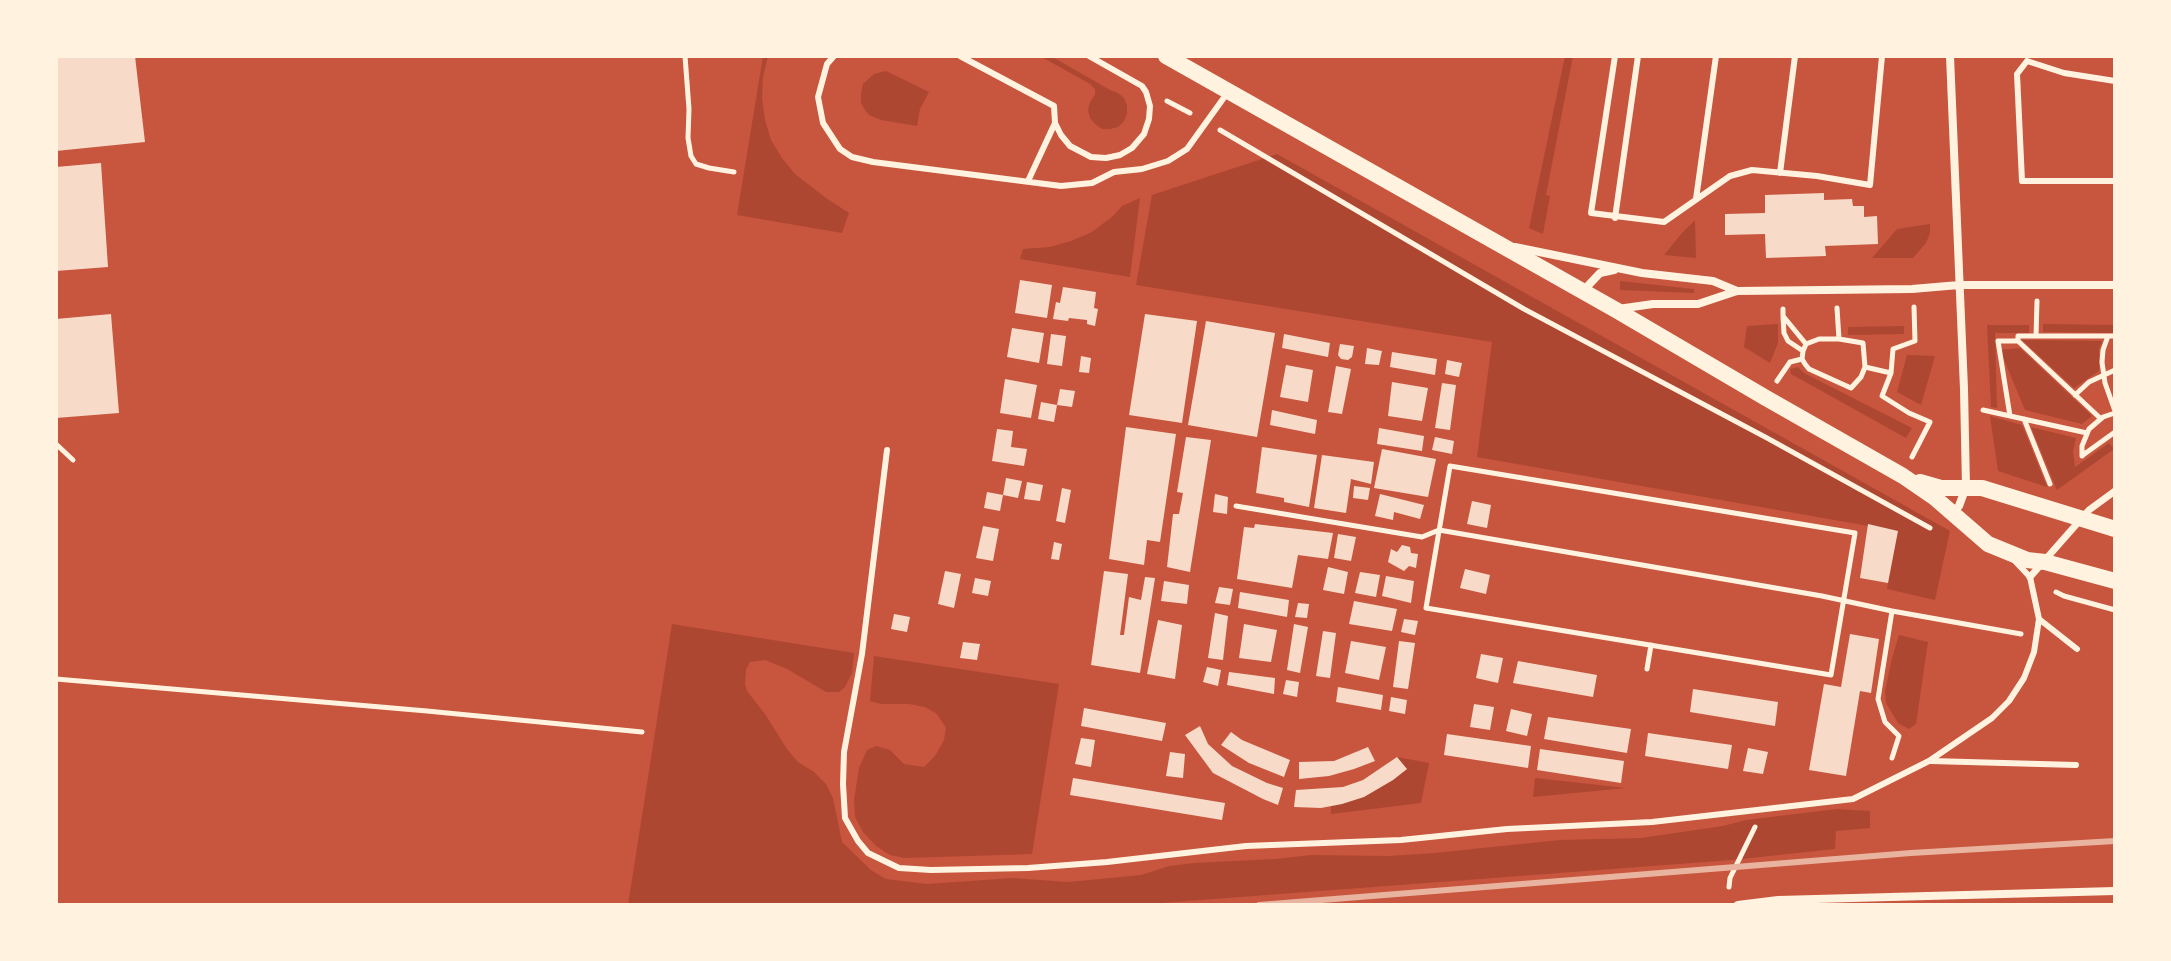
<!DOCTYPE html>
<style>
body{margin:0}
#map{position:relative;width:2171px;height:961px;overflow:hidden;background:#c8553d;font-family:"PT Sans",sans-serif}
canvas{display:block}
.frame{position:absolute;inset:0;border:58px solid #fff3e0;pointer-events:none}
</style>
<div id="map">
<canvas width="2171" height="961"></canvas>
<div class="frame"></div>
</div>
<script>
const g = document.querySelector('canvas').getContext('2d');
g.lineJoin = 'round';
function fillPath(path, color) {
  g.fillStyle = color;
  g.fill(path, 'evenodd');
}
function poly(rows) {
  const path = new Path2D();
  for (const r of rows) {
    path.moveTo(r[0], r[1]);
    for (let i = 2; i < r.length; i += 2) path.lineTo(r[i], r[i + 1]);
  }
  return path;
}
function stroke(path, color, width, dash) {
  g.strokeStyle = color;
  g.lineWidth = width;
  g.lineCap = dash ? 'butt' : 'round';
  g.setLineDash(dash || []);
  g.stroke(path);
}
fillPath(poly([
 [763,56,768,56,763,77,762,98,765,120,771,140,782,158,795,174,826,198,849,213,842,233,737,215],
 [1040,56,1051,56,1110,90,1118,93,1124,98,1127,106,1127,114,1124,121,1118,127,1110,129,1102,129,1095,124,1090,118,1088,110,1090,102,1095,95,1095,89,1090,84],
 [1565,56,1573,56,1546,195,1550,196,1543,234,1529,228],
 [886,71,929,92,920,109,917,126,881,120,869,115,865,110,861,103,861,93,863,84,874,74],
 [1277,154,1950,531,1935,600,1887,589,1897,531,1477,457,1492,342,1136,285,1152,195],
 [1140,198,1130,277,1020,259,1023,249,1050,247,1071,241,1092,232,1113,216,1122,206],
 [1695,220,1696,258,1664,255,1682,233],
 [1930,224,1930,233,1926,243,1913,258,1872,258,1897,229],
 [1620,281,1694,289,1694,293,1620,290],
 [1778,324,1778,343,1770,363,1744,347,1747,326],
 [2043,324,2115,325,2115,333,2043,332],
 [1987,325,2029,325,2029,333,1995,333,1997,408,1991,407],
 [1904,326,1904,334,1848,335,1848,327],
 [2022,340,2102,341,2099,349,2099,371,2074,388],
 [2020,348,2092,416,2082,424,2025,410,2000,350],
 [1907,355,1935,356,1921,405,1897,392],
 [1798,367,1804,373,1912,428,1906,438,1791,374,1790,369],
 [1990,416,2022,425,2047,487,1998,471],
 [2031,427,2076,438,2073,452,2075,467,2109,443,2114,449,2057,490],
 [672,624,854,653,852,673,845,687,839,692,826,692,787,669,765,660,750,662,746,670,745,684,747,691,765,714,787,749,798,762,814,772,826,784,833,798,842,842,871,870,886,879,927,884,1012,878,1068,882,1141,875,1169,866,1194,863,1276,859,1311,855,1389,856,1434,853,1560,840,1641,838,1723,826,1746,820,1837,809,1870,811,1870,828,1836,831,1835,849,1732,860,1134,905,628,905],
 [1899,635,1928,642,1916,724,1909,729,1898,723,1886,703,1885,691,1892,658],
 [874,656,1059,684,1032,854,905,858,890,855,876,846,863,832,855,817,854,800,859,768,867,750,876,746,890,750,904,764,924,767,935,756,944,740,946,728,937,714,925,707,909,704,881,704,870,701],
 [1397,757,1429,763,1421,803,1331,814,1331,806,1364,797,1393,780,1407,769],
 [1535,778,1626,788,1533,797]
]), '#ae4732');
fillPath(poly([
 [56,56,135,56,145,142,56,151],
 [101,163,108,267,56,271,56,167],
 [1824,193,1824,200,1852,199,1853,206,1864,206,1864,217,1877,216,1878,244,1825,246,1826,256,1766,258,1765,234,1725,235,1725,214,1765,213,1765,195],
 [1020,280,1052,285,1047,318,1015,313],
 [1063,287,1096,292,1094,308,1098,309,1095,326,1087,324,1087,320,1069,318,1068,321,1053,319,1056,302,1060,303],
 [111,314,119,413,56,418,56,319],
 [1145,314,1197,321,1182,423,1129,415],
 [1206,321,1275,333,1257,437,1188,425],
 [1012,328,1044,333,1039,363,1007,357],
 [1051,334,1066,336,1062,366,1047,364],
 [1284,334,1330,343,1328,357,1282,348],
 [1340,344,1354,346,1352,357,1348,360,1341,359,1338,355],
 [1367,348,1382,351,1379,365,1365,364],
 [1392,352,1437,359,1435,375,1390,367],
 [1081,356,1091,358,1089,373,1079,372],
 [1447,360,1462,363,1459,377,1445,374],
 [1286,365,1313,370,1308,402,1280,397],
 [1336,366,1351,369,1342,414,1328,412],
 [1005,379,1037,385,1031,418,1000,413],
 [1392,382,1428,388,1422,421,1388,416],
 [1442,383,1456,385,1450,430,1435,428],
 [1060,389,1075,391,1072,407,1057,405],
 [1041,402,1057,405,1054,422,1038,419],
 [1272,410,1317,420,1315,434,1270,425],
 [1126,427,1176,434,1160,542,1147,540,1144,565,1109,559],
 [1379,428,1424,436,1422,451,1377,444],
 [997,429,1013,431,1011,447,1027,449,1024,466,992,461],
 [1186,437,1211,440,1190,572,1167,567,1173,514,1179,514,1183,493,1177,492],
 [1435,437,1454,441,1452,454,1432,450],
 [1262,447,1317,455,1309,507,1284,502,1284,498,1256,493],
 [1382,449,1436,459,1428,497,1374,488],
 [1322,455,1374,462,1371,484,1351,479,1346,513,1314,508],
 [1006,478,1022,481,1018,498,1003,495],
 [1027,482,1043,485,1040,501,1024,499],
 [1354,486,1370,488,1368,500,1353,498],
 [1062,488,1071,490,1065,523,1056,521],
 [987,492,1003,495,1000,511,984,508],
 [1215,494,1228,497,1227,514,1213,512],
 [1380,494,1424,505,1420,519,1394,512,1393,520,1375,516],
 [1472,501,1491,505,1487,528,1467,524],
 [1255,524,1333,533,1328,559,1298,555,1292,588,1237,579,1244,527,1254,528],
 [1868,524,1898,531,1888,583,1860,578],
 [983,526,999,529,993,561,976,558],
 [1338,534,1356,537,1351,561,1334,558],
 [1054,542,1062,544,1059,560,1051,559],
 [1402,545,1410,547,1411,553,1418,554,1416,568,1409,566,1404,571,1388,562,1391,549,1397,552],
 [1328,567,1348,572,1344,594,1323,590],
 [1465,569,1490,575,1486,594,1460,588],
 [945,571,961,574,954,608,938,604],
 [1104,571,1128,574,1120,635,1124,635,1129,597,1141,600,1145,577,1155,578,1140,673,1091,665],
 [1360,572,1380,575,1376,597,1355,593],
 [1386,576,1414,581,1411,603,1382,596],
 [975,578,991,581,988,596,972,593],
 [1164,581,1189,585,1187,604,1161,601],
 [1219,587,1233,589,1230,605,1215,603],
 [1240,592,1289,600,1287,617,1238,608],
 [1354,601,1397,609,1392,631,1349,624],
 [1298,603,1309,604,1307,618,1295,617],
 [1215,613,1228,616,1223,660,1208,658],
 [894,614,910,617,907,632,891,629],
 [1404,619,1418,621,1415,635,1401,632],
 [1158,620,1182,625,1175,679,1147,674],
 [1244,624,1277,630,1271,662,1239,658],
 [1294,624,1308,627,1300,673,1287,670],
 [1323,631,1336,633,1330,678,1316,676],
 [1850,634,1879,639,1871,693,1860,691,1846,776,1809,770,1824,684,1841,687],
 [1351,641,1386,647,1379,680,1345,673],
 [1399,641,1415,643,1408,689,1393,687],
 [963,642,980,644,977,660,960,658],
 [1481,654,1503,658,1498,683,1476,678],
 [1518,661,1597,675,1593,697,1513,683],
 [1207,667,1221,670,1218,686,1203,682],
 [1229,672,1275,678,1274,694,1227,685],
 [1286,680,1299,682,1297,697,1283,694],
 [1338,687,1383,695,1381,710,1336,702],
 [1693,689,1778,702,1775,726,1690,712],
 [1391,697,1407,700,1405,714,1389,711],
 [1474,704,1494,707,1490,730,1470,727],
 [1084,708,1166,723,1162,741,1081,726],
 [1511,709,1532,714,1527,736,1506,731],
 [1548,717,1631,729,1627,753,1544,739],
 [1200,726,1208,744,1232,766,1267,783,1283,788,1278,805,1263,799,1213,773,1185,735],
 [1231,732,1242,740,1290,760,1284,777,1249,763,1221,745],
 [1648,733,1732,745,1728,769,1645,756],
 [1447,734,1531,746,1528,768,1444,755],
 [1081,738,1095,740,1091,767,1075,764],
 [1368,747,1375,761,1354,769,1329,776,1299,779,1299,762,1334,761],
 [1748,748,1768,752,1763,774,1743,771],
 [1540,749,1624,761,1621,783,1537,770],
 [1170,752,1185,754,1183,778,1166,776],
 [1397,757,1407,769,1393,780,1364,797,1342,804,1321,808,1294,807,1296,790,1343,787,1363,780],
 [1073,778,1225,803,1222,820,1070,795]
]), '#f7dbc8');
stroke(poly([
 [685,56,689,109,688,138,691,156,696,164,709,168,734,172],
 [1167,101,1190,113],
 [1220,130,1524,309,1767,438,1930,528],
 [1837,308,1839,339],
 [1783,309,1783,316,1806,344],
 [1783,317,1784,333,1788,341,1803,351],
 [2036,336,2037,301],
 [2108,336,2103,350,2102,362,2105,383,2115,411],
 [1819,339,1839,339,1863,343,1865,367,1861,377,1851,388,1809,369,1805,364,1802,359,1803,351,1806,344,1819,339],
 [2018,341,2018,336,2115,336],
 [1865,367,1891,373],
 [1777,381,1790,362,1802,359],
 [2075,395,2089,382,2115,370],
 [1983,410,2087,433],
 [2010,416,1998,341,2018,341,2100,418],
 [2024,419,2050,484],
 [56,444,73,460],
 [2083,455,2115,432],
 [2082,456,2082,446,2089,429,2103,417,2115,413],
 [1912,457,1930,422,1909,413,1882,396,1891,373,1893,349,1915,341,1914,307],
 [1450,466,1855,533,1831,675,1426,608,1450,466],
 [1236,506,1422,537,1439,530,1822,596,1892,611,1878,699,1885,722,1899,736,1892,758],
 [2056,592,2064,596,2115,610],
 [1892,611,2021,634],
 [1647,669,1651,645],
 [56,679,427,711,642,732],
 [1729,887,1730,878,1755,827]
]), '#fff3e0', 5);
stroke(poly([
 [834,56,827,64,818,97,823,123,840,149,852,157,873,162,1061,186,1092,183,1114,172,1142,169,1168,161,1187,149,1228,92],
 [960,56,1054,106,1055,123,1061,135,1070,146,1091,157,1106,158,1120,155,1132,148,1144,134,1149,119,1150,106,1146,92,1142,86,1089,56],
 [1615,56,1591,213,1664,222,1730,176,1752,170,1817,176,1870,185,1882,56],
 [2027,61,2017,74,2022,181,2115,181],
 [2027,61,2064,73,2115,81],
 [1780,173,1795,56],
 [1028,181,1055,123],
 [1696,199,1716,56],
 [1615,218,1638,56],
 [887,450,862,654,844,752,843,784,845,818,858,841,868,853,899,868,931,870,1028,868,1107,862,1246,846,1401,840,1507,829,1652,822,1853,799,1929,761,1992,718,2009,701,2024,678,2034,652,2039,619,2030,577,2015,561],
 [2039,619,2077,649],
 [1931,761,2076,765]
]), '#fff3e0', 6);
stroke(poly([
 [2030,577,2089,510,2115,491]
]), '#fff3e0', 7);
stroke(poly([
 [1950,56,1964,389,1966,487,1959,506,1953,512],
 [1515,247,1642,273,1713,281,1737,291],
 [1583,291,1600,273,1614,270],
 [1618,309,1653,304,1698,304,1737,291,1912,289,1959,285,2115,285],
 [1738,905,1778,900,2115,891]
]), '#fff3e0', 8);
stroke(poly([
 [1166,56,1616,310,1766,398,1903,476,1935,498,1988,544,2027,560,2045,562,2115,581],
 [1920,482,1941,488,1982,488,2115,529]
]), '#fff3e0', 16);
stroke(poly([
 [1259,905,1911,853,2115,841]
]), '#e9b49f', 6);
</script>
